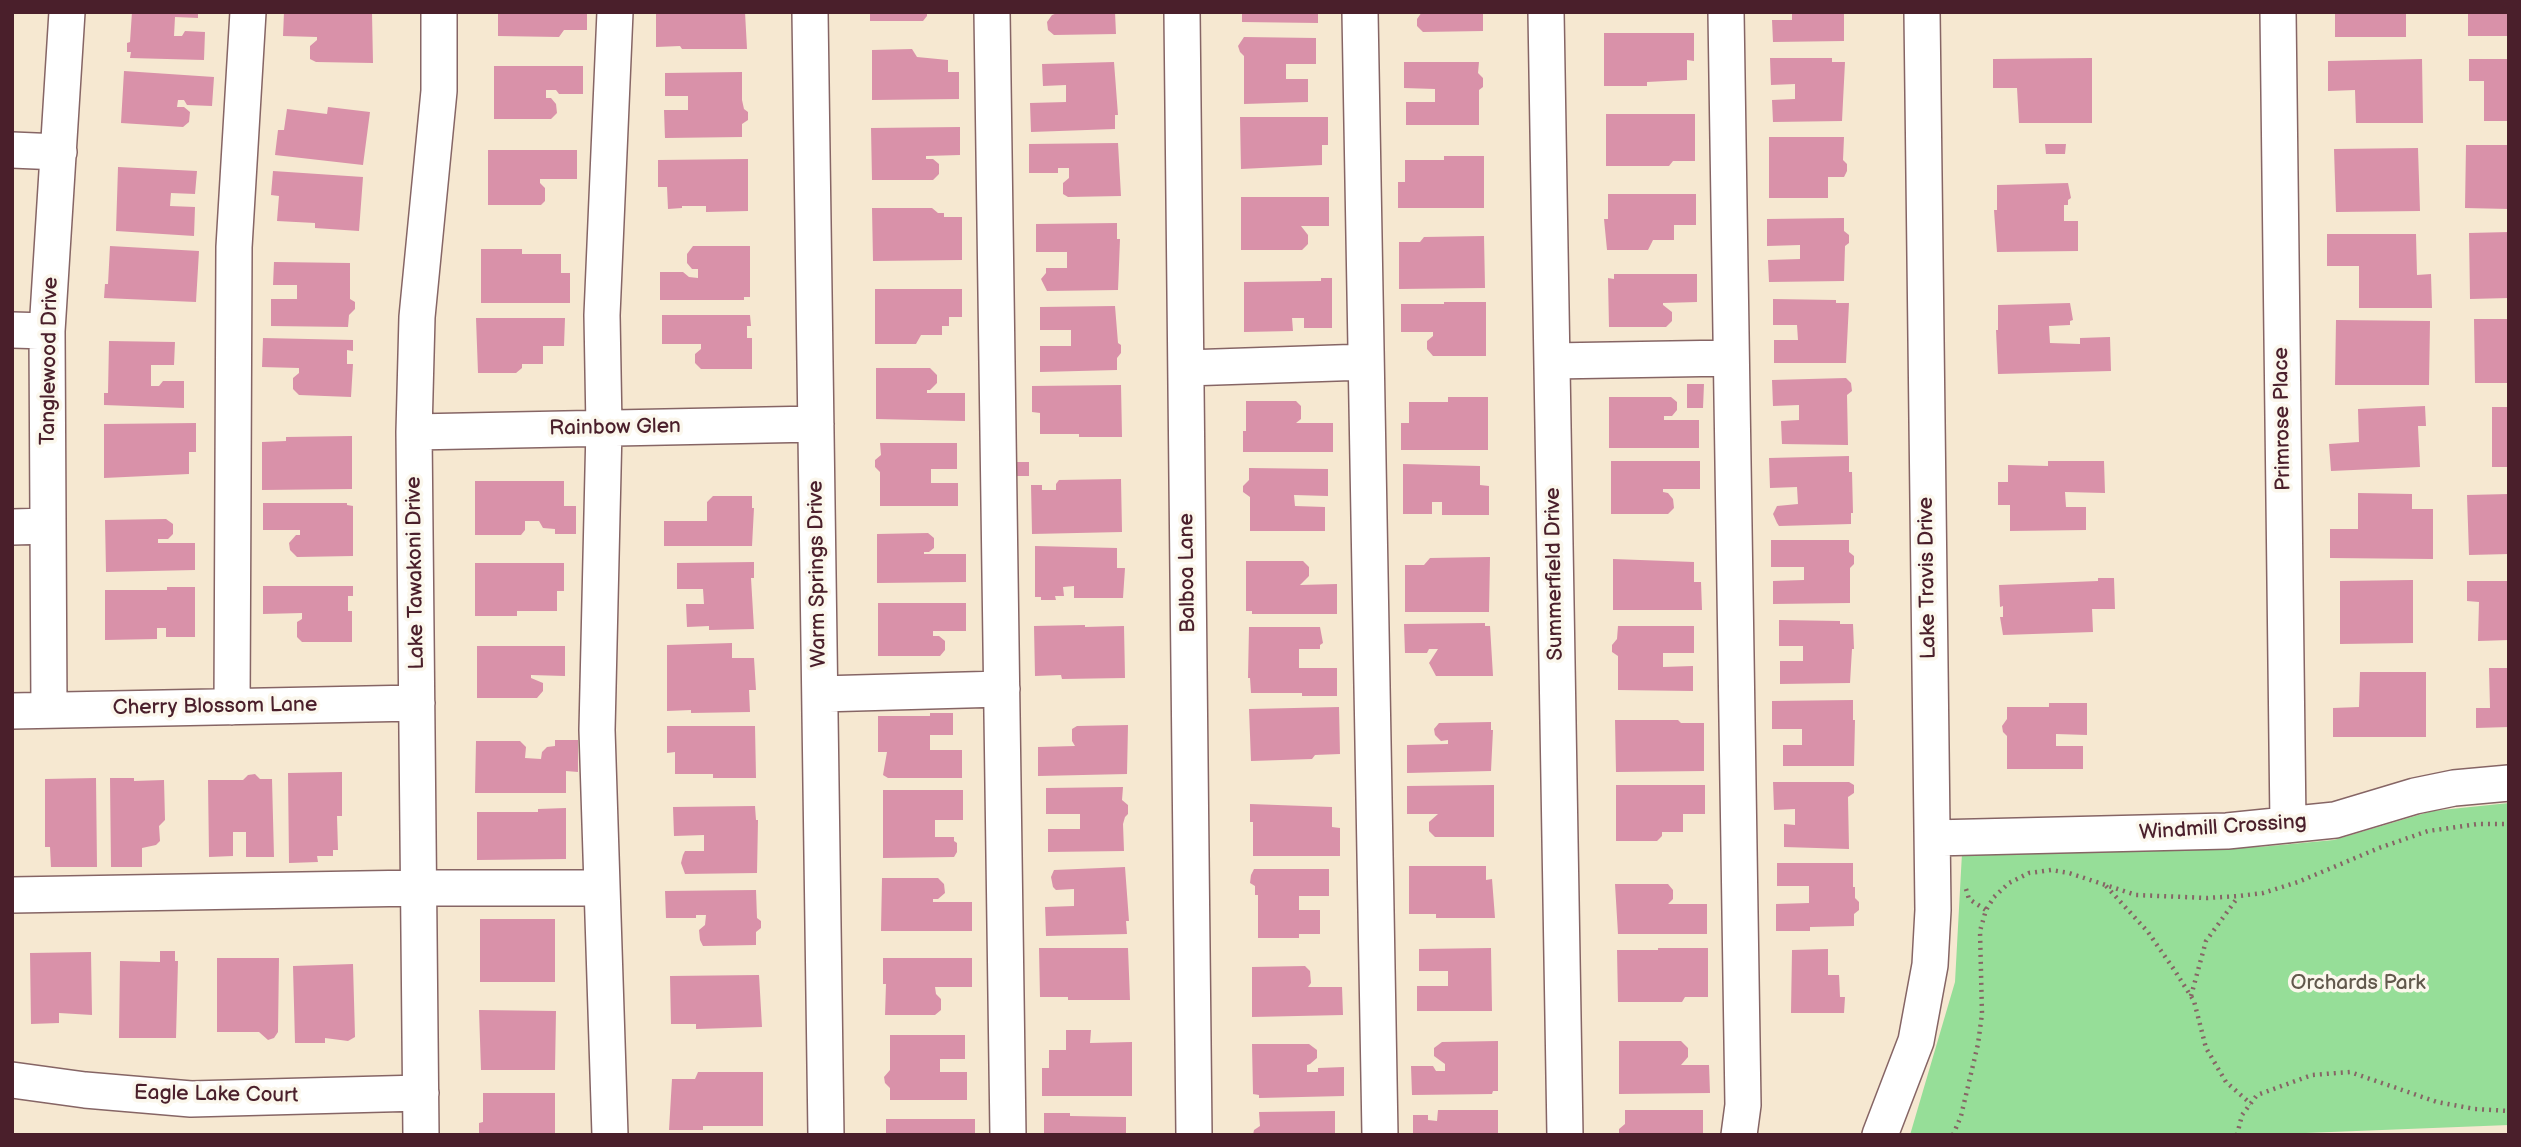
<!DOCTYPE html>
<style>
body{margin:0}
#map{position:relative;width:2521px;height:1147px;overflow:hidden;background:#f6e8d1;font-family:"Balsamiq Sans",sans-serif}
canvas{display:block}
.frame{position:absolute;inset:0;border:14px solid #4a1f2b;pointer-events:none}
</style>
<div id="map">
<canvas width="2521" height="1147"></canvas>
<div class="frame"></div>
</div>
<script>
const g = document.querySelector('canvas').getContext('2d');
g.lineJoin = 'round';
function fillPath(path, color) {
  g.fillStyle = color;
  g.fill(path, 'evenodd');
}
function poly(rows) {
  const path = new Path2D();
  for (const r of rows) {
    path.moveTo(r[0], r[1]);
    for (let i = 2; i < r.length; i += 2) path.lineTo(r[i], r[i + 1]);
  }
  return path;
}
function stroke(path, color, width, dash) {
  g.strokeStyle = color;
  g.lineWidth = width;
  g.lineCap = dash ? 'butt' : 'round';
  g.setLineDash(dash || []);
  g.stroke(path);
}
function drawText(font, color, halo, rows, align = 'center') {
  g.font = font + ' "Balsamiq Sans",sans-serif';
  g.lineWidth = 7;
  g.setLineDash([]);
  g.textBaseline = 'middle';
  g.strokeStyle = halo;
  g.fillStyle = color;
  for (const [text, x, y, turn = 0] of rows) {
    g.save();
    g.translate(x, y);
    g.rotate((+turn || 0) * Math.PI / 180);
    g.textAlign = isNaN(turn) ? turn : align;
    if (halo) g.strokeText(text, 0, 0);
    g.fillText(text, 0, 0);
    g.restore();
  }
}
fillPath(poly([
 [2509,803,2509,1125,2255,1135,1910,1135,1955,982,1962,853,2259,847,2334,840,2432,811]
]), '#96de98');
fillPath(poly([
 [132,12,198,12,198,18,175,17,174,36,182,36,185,31,205,32,204,60,130,58,131,52,127,52,127,43,130,42],
 [284,12,372,13,373,63,316,62,310,59,310,46,317,40,317,37,283,36],
 [498,12,587,12,587,30,564,30,559,37,498,36],
 [656,12,745,12,747,49,682,49,680,46,656,47],
 [870,12,927,12,927,16,923,21,870,21],
 [1060,12,1115,12,1116,34,1054,35,1048,30,1047,22,1052,15],
 [1242,12,1318,12,1318,23,1242,22],
 [1422,12,1483,12,1483,31,1423,32,1417,26,1417,19],
 [1792,12,1844,12,1844,41,1773,42,1772,20,1792,20],
 [2335,12,2406,12,2406,37,2335,37],
 [2468,12,2509,12,2509,36,2468,36],
 [1604,33,1694,33,1694,61,1687,60,1687,80,1647,82,1647,86,1604,86],
 [1244,37,1316,38,1316,64,1286,64,1286,79,1308,79,1308,102,1244,104,1244,56,1240,52,1238,46],
 [912,49,917,57,948,60,948,72,959,72,959,99,872,100,872,50],
 [1770,58,1832,58,1832,62,1845,62,1842,121,1773,122,1772,100,1795,99,1795,84,1771,85],
 [2092,58,2092,123,2019,123,2017,88,1993,88,1993,59],
 [2422,59,2423,123,2356,123,2355,90,2328,91,2328,61],
 [2469,59,2509,59,2509,121,2484,121,2484,81,2469,81],
 [1114,62,1118,115,1115,115,1115,129,1031,132,1030,103,1066,102,1066,85,1043,86,1042,64],
 [1404,62,1479,62,1478,73,1483,78,1483,87,1479,90,1479,125,1406,125,1406,102,1435,102,1435,89,1404,88],
 [494,66,583,66,583,94,559,94,556,90,546,90,546,98,551,98,556,104,557,113,551,119,494,119],
 [124,71,214,77,212,106,187,105,184,100,178,100,177,107,184,107,190,112,189,122,183,127,121,123],
 [742,72,742,100,744,109,748,112,748,120,742,124,742,137,665,138,664,110,688,110,688,96,665,96,665,73],
 [328,107,370,112,363,165,275,155,278,130,284,130,287,109,327,114],
 [1606,114,1695,114,1695,161,1673,161,1669,166,1606,166],
 [1240,117,1328,117,1328,145,1322,145,1322,165,1241,169],
 [960,127,960,155,926,156,926,159,933,159,939,164,939,174,933,180,872,180,871,128],
 [1769,137,1844,137,1843,160,1847,164,1847,171,1844,177,1828,177,1828,198,1769,198],
 [1118,143,1121,196,1068,197,1063,194,1063,183,1069,178,1069,168,1058,168,1058,173,1029,173,1029,144],
 [2045,144,2066,144,2065,154,2046,154],
 [2466,145,2509,145,2509,209,2465,208],
 [2418,148,2420,211,2336,212,2334,149],
 [488,150,577,150,577,179,540,179,540,183,545,188,545,201,541,205,488,205],
 [1444,156,1484,156,1484,208,1398,208,1398,182,1405,182,1405,160,1444,160],
 [748,159,748,211,706,212,706,206,682,206,682,208,668,209,667,187,658,187,658,160],
 [118,167,197,171,195,194,171,193,170,206,195,207,194,236,116,231],
 [273,171,363,177,359,231,315,228,315,223,277,221,279,196,271,195],
 [2068,183,2071,198,2068,200,2068,205,2064,205,2064,221,2078,221,2078,251,1997,252,1994,210,1997,210,1997,185],
 [1608,194,1696,194,1696,225,1674,225,1674,240,1653,240,1648,250,1607,250,1604,219,1608,219],
 [1241,197,1329,197,1329,226,1301,226,1308,235,1308,244,1302,250,1241,250],
 [872,208,932,208,938,213,944,213,944,217,962,217,962,260,873,261],
 [1844,218,1844,231,1849,235,1849,243,1845,246,1844,281,1769,282,1768,260,1800,259,1800,245,1767,246,1767,219],
 [1117,223,1117,239,1120,239,1118,290,1047,291,1041,279,1046,273,1046,268,1067,268,1067,252,1036,252,1036,224],
 [2509,232,2509,298,2470,299,2469,233],
 [2327,234,2416,234,2417,275,2431,274,2432,308,2359,308,2359,266,2327,266],
 [1484,236,1485,288,1399,289,1399,242,1420,242,1424,237],
 [110,246,199,251,196,302,104,298,105,284,108,284],
 [693,246,750,246,750,297,744,297,744,300,660,300,660,272,683,272,689,277,698,278,698,269,692,269,687,263,687,254],
 [481,249,522,249,522,254,561,254,561,273,570,273,570,303,481,303],
 [274,262,350,263,350,299,355,302,355,309,349,315,348,327,271,326,271,299,297,299,297,285,273,285],
 [1614,274,1697,274,1697,302,1663,303,1663,305,1672,312,1672,321,1666,327,1609,327,1608,278,1614,279],
 [1321,278,1332,278,1332,328,1304,328,1304,318,1292,318,1293,331,1244,332,1244,282,1321,281],
 [875,289,962,289,962,317,949,317,949,326,942,326,942,335,921,335,916,344,875,344],
 [1773,299,1836,300,1836,303,1849,303,1846,363,1774,363,1774,340,1798,340,1797,325,1773,325],
 [1444,302,1486,302,1486,356,1433,356,1427,349,1427,341,1433,336,1433,332,1401,332,1401,304,1444,304],
 [2070,303,2073,320,2070,321,2070,325,2049,326,2050,343,2080,344,2080,338,2110,337,2111,371,1998,374,1996,330,1998,330,1998,305],
 [1115,306,1118,343,1121,345,1121,353,1117,358,1117,370,1040,372,1040,346,1071,346,1071,330,1040,330,1040,307],
 [662,315,750,315,751,326,747,326,747,338,752,338,752,369,701,369,695,363,695,354,701,349,701,344,662,344],
 [476,318,565,318,564,346,543,346,543,364,522,364,522,368,516,373,478,373],
 [2474,319,2509,319,2509,383,2475,383],
 [2336,320,2430,321,2429,385,2335,385],
 [263,338,353,340,353,351,347,350,347,364,353,364,351,397,299,395,293,389,293,378,299,373,299,368,262,367],
 [109,341,175,342,174,365,151,365,151,386,159,386,163,381,184,381,184,408,104,405,104,393,108,393],
 [876,368,930,368,937,375,937,383,930,390,927,390,927,393,965,393,965,421,876,419],
 [1846,378,1851,383,1852,391,1847,395,1848,445,1782,444,1781,421,1799,420,1799,405,1773,406,1772,380],
 [1687,384,1704,384,1703,408,1687,408],
 [1121,385,1122,437,1079,437,1079,434,1040,434,1040,413,1032,412,1032,386],
 [1448,397,1488,397,1488,450,1401,450,1401,423,1409,423,1409,402,1448,402],
 [1609,397,1671,397,1677,402,1677,410,1672,416,1664,416,1664,420,1699,420,1699,448,1609,448],
 [1246,401,1296,401,1301,406,1301,419,1296,423,1333,423,1333,452,1243,452,1243,431,1246,431],
 [2425,406,2426,426,2418,426,2420,467,2331,471,2329,444,2359,442,2358,409],
 [2492,407,2509,407,2509,467,2492,467],
 [196,423,196,452,189,452,189,474,104,478,104,424],
 [352,436,352,489,262,490,262,442,286,441,286,437],
 [880,443,957,443,957,469,931,469,931,483,958,483,958,506,880,506,880,472,875,467,875,460,881,455],
 [1849,456,1849,472,1852,472,1853,513,1851,513,1851,524,1779,526,1777,523,1773,514,1777,506,1798,504,1797,487,1770,488,1769,458],
 [1611,461,1700,461,1700,489,1663,489,1663,492,1668,493,1673,499,1674,508,1668,514,1611,514],
 [2048,461,2104,461,2105,493,2065,492,2066,507,2086,507,2086,530,2010,531,2010,505,1998,505,1998,482,2008,482,2008,465,2048,466],
 [1011,462,1029,462,1029,476,1012,476],
 [1403,464,1480,466,1480,485,1489,486,1489,515,1442,515,1442,502,1432,502,1432,514,1403,514],
 [1249,468,1328,469,1328,496,1294,495,1295,506,1325,507,1325,531,1250,531,1250,497,1243,492,1243,486,1249,480],
 [1121,479,1122,532,1032,534,1031,485,1042,485,1042,490,1056,490,1056,484,1059,480],
 [475,481,564,481,564,506,576,506,576,534,555,534,555,529,543,528,539,521,525,521,525,530,521,535,475,535],
 [2358,493,2412,494,2412,509,2433,509,2433,559,2330,558,2330,529,2358,529],
 [2509,494,2509,554,2469,555,2467,495],
 [713,496,752,496,752,508,754,508,752,546,664,546,664,521,707,521,707,502],
 [263,503,347,503,347,505,353,506,353,556,297,557,290,550,289,543,296,535,300,535,300,530,263,530],
 [166,519,173,524,173,534,168,539,158,539,158,543,195,543,195,570,106,572,105,520],
 [928,533,934,538,934,548,929,552,924,552,924,554,966,554,966,582,877,583,877,534],
 [1771,540,1849,540,1849,552,1854,556,1854,564,1850,568,1850,603,1773,604,1773,581,1804,580,1804,567,1771,567],
 [1035,546,1117,548,1117,568,1125,568,1123,598,1074,598,1074,586,1063,587,1064,596,1055,596,1056,600,1041,600,1041,597,1035,597],
 [1490,557,1489,612,1405,612,1405,565,1424,565,1430,558],
 [1613,559,1694,562,1694,582,1701,582,1702,610,1613,610],
 [1246,561,1303,561,1309,567,1309,576,1300,585,1337,584,1337,614,1252,614,1252,611,1246,611],
 [754,562,754,578,751,578,754,629,709,630,709,626,687,627,686,604,704,604,703,589,677,589,677,563],
 [475,563,564,563,564,591,557,591,557,611,517,611,517,616,475,616],
 [2098,578,2114,578,2115,609,2092,609,2093,632,2003,635,2000,617,2003,617,2003,606,2000,607,1999,585,2098,581],
 [2413,580,2413,643,2340,644,2340,581],
 [2467,581,2509,581,2509,640,2478,641,2479,602,2467,601],
 [263,586,353,586,353,596,348,596,348,611,352,611,352,642,302,642,297,637,297,622,302,619,302,613,263,614],
 [167,587,195,587,195,637,166,637,166,628,157,628,157,639,105,640,105,590,167,590],
 [878,603,966,603,966,631,933,631,933,636,939,636,945,641,945,650,940,656,878,656],
 [1779,620,1840,621,1840,624,1853,624,1854,649,1852,649,1850,683,1780,684,1780,661,1803,661,1803,646,1779,646],
 [1485,623,1485,626,1490,626,1493,676,1436,676,1429,663,1438,649,1429,649,1427,653,1405,653,1404,624],
 [1085,625,1085,627,1124,626,1125,678,1062,679,1061,675,1035,676,1034,626],
 [1618,626,1694,626,1694,653,1663,653,1663,667,1693,666,1693,691,1618,690,1618,656,1612,652,1612,645,1617,639],
 [1249,627,1320,627,1323,643,1320,645,1320,649,1299,649,1299,668,1337,668,1337,696,1302,696,1302,693,1251,693,1250,678,1248,678],
 [732,643,732,658,754,658,756,690,749,690,750,712,691,713,691,710,667,711,667,645],
 [477,646,565,646,565,676,531,675,531,678,543,683,543,691,537,698,477,698],
 [2489,668,2509,668,2509,727,2476,728,2476,708,2490,708],
 [2360,672,2426,672,2426,737,2333,737,2333,708,2359,707],
 [1853,700,1853,720,1855,720,1854,766,1783,766,1783,745,1802,745,1802,729,1772,729,1772,701],
 [2049,703,2087,703,2087,735,2056,734,2056,746,2083,746,2083,769,2007,769,2007,736,2003,732,2002,726,2007,719,2007,707,2049,707],
 [1339,707,1340,754,1315,755,1312,759,1251,761,1249,709],
 [930,713,953,713,953,735,930,735,930,750,962,750,962,778,888,778,883,775,887,752,878,752,878,716,930,716],
 [1615,720,1678,720,1681,723,1704,723,1704,771,1616,772],
 [1491,722,1491,730,1493,730,1491,771,1407,773,1407,745,1448,744,1448,740,1441,741,1435,735,1434,729,1439,723],
 [1128,725,1127,774,1038,776,1038,747,1075,746,1072,741,1072,729,1077,726],
 [667,726,755,726,756,778,713,778,713,774,675,774,675,752,667,753],
 [555,740,578,740,578,772,566,771,566,793,475,793,476,741,520,741,526,747,525,758,541,759,542,752,547,747,555,746],
 [342,772,342,816,337,816,338,850,333,850,333,856,317,856,318,862,289,863,288,773],
 [255,774,260,779,272,779,274,857,246,857,246,832,233,832,233,856,209,857,208,780,243,780,248,775],
 [96,778,97,867,51,867,50,847,45,847,45,779],
 [110,778,134,778,134,781,164,780,165,820,159,826,160,841,156,845,142,848,142,867,111,867],
 [1773,782,1849,782,1854,785,1854,793,1848,797,1849,849,1784,847,1784,824,1795,825,1795,809,1774,810],
 [1494,785,1494,837,1435,837,1429,831,1429,822,1438,814,1407,814,1407,786],
 [1616,785,1705,785,1705,814,1683,814,1683,832,1662,832,1662,836,1657,841,1616,841],
 [1123,787,1122,800,1128,805,1128,814,1125,817,1123,824,1124,851,1048,852,1048,829,1080,829,1080,814,1046,814,1046,788],
 [883,790,963,790,963,820,935,820,935,837,954,837,954,841,957,843,957,852,954,857,883,858],
 [1250,804,1332,807,1332,827,1340,828,1340,856,1253,856,1253,822,1250,822],
 [755,806,756,820,758,820,757,873,685,874,681,863,683,855,685,851,704,851,704,835,674,836,673,807],
 [566,808,566,859,477,860,477,812,538,812,538,809],
 [1777,863,1853,863,1853,887,1855,887,1855,898,1859,902,1859,910,1854,914,1854,926,1810,927,1810,931,1776,931,1776,904,1809,903,1809,886,1777,886],
 [1409,866,1486,866,1486,880,1492,879,1495,918,1436,918,1436,914,1409,914],
 [1125,867,1129,921,1126,921,1127,934,1046,936,1045,907,1074,906,1074,889,1056,890,1053,887,1051,877,1054,870],
 [1254,869,1329,869,1329,896,1299,896,1299,910,1320,910,1320,934,1299,934,1299,938,1258,938,1258,895,1255,895,1255,886,1250,883,1251,875],
 [882,878,938,878,944,884,945,893,938,899,933,899,933,902,972,902,972,931,881,931],
 [1615,884,1668,884,1673,890,1673,899,1668,904,1707,904,1707,934,1618,934],
 [756,890,757,918,761,921,761,928,756,932,756,945,703,946,700,940,699,930,705,925,706,915,696,915,696,918,666,918,665,891],
 [480,919,555,919,555,982,480,982],
 [1039,948,1128,948,1130,1000,1068,1000,1068,997,1040,997],
 [1491,948,1492,1011,1417,1011,1417,986,1448,986,1448,971,1419,971,1419,949],
 [1658,948,1708,948,1708,997,1685,997,1682,1002,1618,1002,1617,950,1658,950],
 [1828,949,1828,975,1839,975,1840,997,1845,997,1844,1013,1791,1013,1792,950],
 [160,951,175,951,175,961,178,961,176,1038,119,1038,120,961,160,962],
 [91,952,92,1015,59,1013,59,1023,31,1024,30,953],
 [217,958,279,958,278,1032,274,1038,268,1040,259,1032,217,1032],
 [883,958,972,958,972,987,935,987,936,994,941,999,941,1010,935,1015,885,1015,886,984,883,984],
 [353,964,355,1037,348,1041,325,1038,325,1043,295,1043,293,966],
 [1305,966,1310,971,1311,983,1308,987,1342,987,1343,1015,1252,1017,1252,967],
 [759,975,762,1027,696,1029,696,1024,671,1024,670,976],
 [479,1010,556,1011,555,1070,481,1070],
 [1066,1030,1091,1030,1090,1043,1132,1042,1132,1096,1042,1096,1042,1068,1049,1068,1049,1050,1066,1050],
 [890,1035,965,1035,965,1059,940,1059,940,1072,967,1072,967,1100,890,1100,890,1088,885,1083,884,1077,890,1070],
 [1498,1041,1498,1091,1493,1091,1492,1094,1412,1095,1411,1066,1433,1066,1436,1071,1445,1071,1445,1064,1434,1056,1434,1048,1442,1042],
 [1619,1041,1681,1041,1688,1048,1688,1057,1681,1065,1709,1065,1710,1093,1619,1094],
 [1252,1044,1309,1044,1317,1050,1317,1058,1310,1064,1307,1065,1307,1072,1318,1072,1318,1068,1344,1067,1344,1096,1259,1098,1259,1095,1253,1094],
 [698,1072,763,1072,763,1126,703,1126,703,1130,669,1130,672,1079,695,1079],
 [483,1093,555,1093,555,1135,479,1135,479,1123,483,1122],
 [1438,1110,1498,1110,1498,1135,1413,1135,1413,1115,1428,1115,1428,1120,1437,1121],
 [1625,1110,1703,1110,1703,1135,1619,1135,1619,1129,1625,1124],
 [1335,1111,1335,1135,1253,1135,1254,1130,1260,1126,1259,1112],
 [1044,1113,1070,1113,1070,1116,1126,1117,1126,1135,1044,1135],
 [886,1119,975,1119,975,1135,886,1135]
]), '#d991a9');
const minor = poly([
 [810,12,826,1135],
 [992,12,1008,1135],
 [1182,12,1194,1135],
 [1360,12,1380,1135],
 [1546,12,1565,1135],
 [1726,12,1743,1105,1739,1135],
 [2278,12,2288,825],
 [12,150,59,152],
 [12,330,47,331],
 [1552,361,1731,358],
 [1186,368,1366,362],
 [414,432,816,424],
 [12,527,48,526],
 [820,694,1002,689],
 [232,707,234,247,248,12],
 [49,710,47,331,67,12],
 [12,711,417,703],
 [1933,838,2227,831,2335,820,2415,796,2454,788,2509,783],
 [12,895,418,888,602,888],
 [12,1080,85,1090,191,1099,421,1093],
 [421,1135,414,432,417,317,439,91,439,12],
 [610,1135,597,730,604,428,602,315,615,12],
 [1880,1135,1916,1041,1930,965,1933,910,1922,12]
]);
stroke(minor, '#866565', 38);
stroke(poly([
 [2106,886,2148,932,2175,971,2194,1001,2206,1048,2226,1082,2251,1104],
 [1966,889,1969,899,1986,910],
 [2191,996,2206,941,2238,897],
 [1953,1135,1961,1116,1978,1044,1982,1014,1980,931,1986,910,1994,897,2009,883,2029,873,2051,870,2069,873,2136,895,2207,898,2239,896,2263,893,2298,882,2379,848,2428,831,2478,824,2509,824],
 [2237,1135,2242,1115,2257,1095,2312,1075,2350,1072,2437,1102,2475,1109,2509,1111]
]), '#866565', 4.5, [2, 5]);
stroke(minor, '#fff', 35);
drawText('21px', '#4a1f2b', '#fbf7ec', [
 ["Tanglewood Drive",50,361,-89],
 ["Primrose Place",2283,419,-91],
 ["Rainbow Glen",615,428,-1],
 ["Lake Tawakoni Drive",416,573,-91],
 ["Balboa Lane",1188,573,-91],
 ["Warm Springs Drive",818,574,-91],
 ["Summerfield Drive",1555,574,-91],
 ["Lake Travis Drive",1928,578,-91],
 ["Cherry Blossom Lane",215,707,-1],
 ["Windmill Crossing",2223,828,-4],
 ["Eagle Lake Court",216,1095,1]
]);
drawText('21px', '#61584c', '#fbf7ec', [
 ["Orchards Park",2358,984]
]);
</script>
